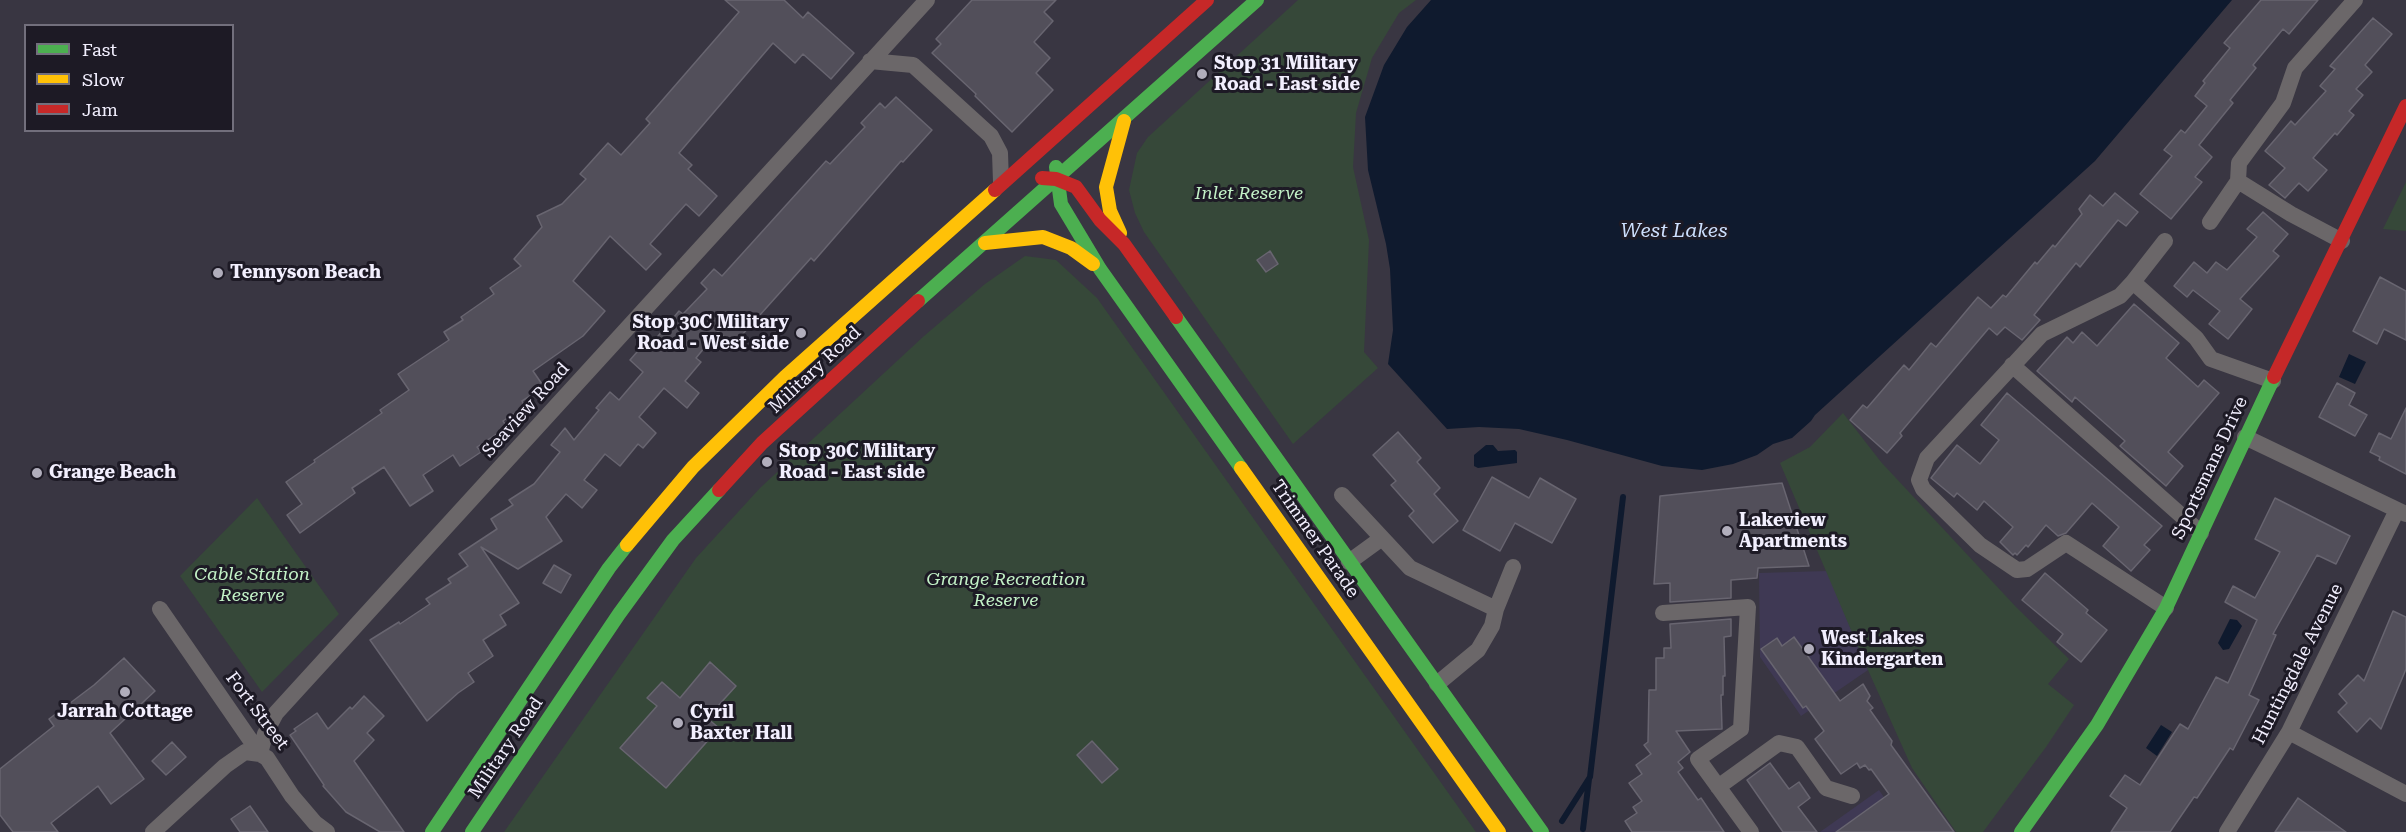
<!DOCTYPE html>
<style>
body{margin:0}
#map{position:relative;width:2406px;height:832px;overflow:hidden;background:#393642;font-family:"Roboto Serif",serif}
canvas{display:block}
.legend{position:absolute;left:24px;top:24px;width:210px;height:108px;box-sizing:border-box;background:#1d1a25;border:2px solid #726f7c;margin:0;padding:8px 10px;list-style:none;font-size:18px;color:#f2effe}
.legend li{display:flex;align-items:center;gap:12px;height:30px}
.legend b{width:30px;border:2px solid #726f7c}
</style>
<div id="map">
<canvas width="2406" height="832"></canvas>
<ul class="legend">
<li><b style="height:8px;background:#4caf50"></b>Fast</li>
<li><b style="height:8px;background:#ffc107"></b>Slow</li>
<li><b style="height:8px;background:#c62828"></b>Jam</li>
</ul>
</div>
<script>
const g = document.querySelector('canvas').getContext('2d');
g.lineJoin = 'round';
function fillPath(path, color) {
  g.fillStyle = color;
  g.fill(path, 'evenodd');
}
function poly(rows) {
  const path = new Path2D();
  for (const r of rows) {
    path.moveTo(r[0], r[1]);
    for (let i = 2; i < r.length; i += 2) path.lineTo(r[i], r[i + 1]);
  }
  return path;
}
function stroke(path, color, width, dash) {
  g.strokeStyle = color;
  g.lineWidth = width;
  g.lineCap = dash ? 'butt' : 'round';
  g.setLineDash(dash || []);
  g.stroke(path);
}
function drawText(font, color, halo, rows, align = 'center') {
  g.font = font + ' "Roboto Serif",serif';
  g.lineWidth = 6;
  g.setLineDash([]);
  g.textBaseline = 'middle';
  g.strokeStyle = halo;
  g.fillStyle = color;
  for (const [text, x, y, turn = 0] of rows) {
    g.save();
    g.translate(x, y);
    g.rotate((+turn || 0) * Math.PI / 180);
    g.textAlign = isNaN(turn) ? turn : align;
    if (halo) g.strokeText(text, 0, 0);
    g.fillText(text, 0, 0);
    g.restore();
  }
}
fillPath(poly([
 [1827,571,1868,670,1801,716,1760,657,1759,573],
 [1879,790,1908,832,1820,832]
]), '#3f3954');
fillPath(poly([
 [1298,0,1416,0,1399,13,1372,58,1356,113,1353,167,1369,240,1364,352,1378,368,1293,444,1144,232,1135,213,1129,190,1137,153,1148,137],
 [2406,182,2406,231,2383,229],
 [1025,256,1056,260,1097,298,1476,832,504,832,696,558,760,488,924,336,985,284],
 [1843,413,1881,462,2016,607,2069,659,2048,684,2074,705,2046,747,1983,832,1956,832,1912,768,1868,670,1780,463,1810,447],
 [257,498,339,614,262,692,180,576]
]), '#364839');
fillPath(poly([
 [1431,0,2232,0,2095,161,1815,415,1811,421,1792,438,1773,444,1757,455,1733,464,1702,470,1662,466,1567,440,1519,429,1479,427,1447,429,1388,364,1393,330,1390,269,1386,244,1368,170,1365,117,1384,65,1407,27],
 [2349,354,2366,362,2355,384,2339,377],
 [1486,445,1493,445,1498,451,1515,450,1517,452,1517,463,1478,468,1474,466,1474,455],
 [2230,619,2237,620,2242,626,2229,649,2223,650,2218,643],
 [2161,725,2172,732,2157,756,2146,748]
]), '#0f1a2e');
stroke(poly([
 [1562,821,1590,777,1623,497],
 [1583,829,1589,779]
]), '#0f1a2e', 6);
const building = poly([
 [725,0,784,0,803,18,808,12,854,53,831,79,803,54,795,63,773,43,679,153,692,165,688,169,717,196,699,216,686,204,650,244,661,254,646,270,610,236,573,281,605,311,583,336,533,371,544,387,522,401,525,406,503,421,507,427,477,447,481,452,460,466,453,455,423,475,433,491,410,506,384,467,352,488,355,493,300,533,287,515,302,504,286,482,315,462,314,460,382,413,380,410,409,390,398,374,449,340,444,332,463,320,461,317,494,294,490,288,521,266,514,259,542,227,537,216,562,204,586,179,580,174,608,143,621,155,650,123,646,119,739,12,725,0],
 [972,0,1056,0,1044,12,1053,21,1034,42,1050,58,1036,73,1053,90,1012,132,975,96,976,94,932,53,941,44,936,39,972,0],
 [2261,0,2318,0,2289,34,2283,29,2253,65,2256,68,2230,100,2233,103,2199,145,2212,157,2195,177,2202,182,2171,219,2140,194,2172,156,2164,150,2181,130,2185,133,2207,106,2195,96,2205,83,2203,81,2230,48,2224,43,2261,0],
 [2373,18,2392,34,2365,65,2372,72,2356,89,2363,95,2349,111,2354,115,2337,135,2335,133,2313,158,2327,170,2308,191,2299,183,2285,198,2269,185,2285,168,2265,151,2291,121,2295,125,2326,91,2320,86,2335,69,2330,66,2373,18],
 [896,97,932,130,903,162,901,161,814,261,811,258,733,345,718,331,696,358,701,362,685,381,699,393,687,408,664,388,639,417,656,433,643,448,638,444,620,466,605,454,584,480,597,490,582,508,566,494,546,517,562,541,518,569,481,547,519,603,500,615,506,625,483,640,493,656,468,673,474,682,458,693,427,721,370,640,399,622,400,624,430,604,426,599,451,583,448,579,468,566,459,554,497,529,491,519,513,505,509,500,534,484,560,452,551,445,565,428,574,440,599,410,596,408,610,392,619,400,643,372,630,360,644,344,648,348,679,311,683,314,707,289,701,283,714,269,722,276,826,161,830,164,865,127,861,123,880,103,885,108,896,97],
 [2115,193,2138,212,2126,226,2118,220,2080,267,2076,263,2034,315,2040,320,2022,340,2005,327,1997,335,1989,328,1900,433,1902,436,1887,453,1850,420,1863,405,1867,408,1904,365,1909,370,1931,343,1936,347,1978,297,1991,308,2003,295,2006,297,2035,262,2037,264,2053,245,2055,247,2082,214,2079,209,2090,195,2103,206,2115,193],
 [2263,212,2288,234,2273,251,2279,256,2240,299,2252,309,2228,339,2209,324,2220,311,2193,290,2187,297,2174,286,2194,262,2207,273,2216,262,2227,270,2257,237,2247,229,2263,212],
 [1270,251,1278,264,1266,272,1257,260,1270,251],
 [2380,277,2406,291,2406,340,2384,329,2377,344,2353,331,2380,277],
 [2134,304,2179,343,2166,358,2198,387,2204,380,2219,393,2168,452,2183,466,2166,486,2120,446,2125,441,2075,397,2072,402,2037,371,2067,337,2073,343,2082,332,2097,346,2134,304],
 [2337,383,2355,393,2349,405,2367,415,2355,436,2319,417,2337,383],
 [2007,393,2162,526,2144,545,2150,550,2131,571,2103,546,2119,527,2092,503,2066,533,2058,536,2046,525,2028,547,2026,545,2017,555,2015,553,2013,555,2000,542,2013,527,1984,501,1977,510,1957,493,1954,497,1931,478,1957,445,1980,464,1999,440,1981,425,2007,393],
 [2406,408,2406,474,2379,460,2380,457,2370,452,2379,433,2391,439,2406,408],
 [1398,432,1421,458,1417,462,1440,488,1434,494,1458,521,1433,543,1409,516,1414,511,1391,485,1396,481,1373,455,1398,432],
 [1492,477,1529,498,1540,478,1576,499,1552,543,1515,523,1500,551,1463,530,1492,477],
 [1782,483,1809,566,1758,568,1757,578,1731,580,1731,598,1670,602,1670,583,1654,584,1660,496,1782,483],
 [2275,498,2350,536,2336,564,2317,555,2273,634,2276,635,2249,695,2259,700,2233,750,2230,748,2197,798,2194,797,2170,832,2111,832,2127,808,2110,796,2125,775,2140,785,2180,724,2188,729,2216,677,2228,683,2257,620,2225,602,2233,586,2255,598,2280,552,2255,539,2275,498],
 [554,565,571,575,561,593,543,583,554,565],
 [2045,573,2088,610,2086,613,2107,630,2081,662,2057,642,2063,634,2022,600,2045,573],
 [2393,611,2406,617,2406,669,2381,729,2370,718,2357,732,2338,712,2347,703,2339,694,2358,675,2364,681,2393,611],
 [1731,619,1731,636,1724,637,1725,676,1723,676,1723,695,1721,695,1722,729,1676,731,1690,752,1678,762,1683,768,1678,772,1698,800,1701,798,1724,832,1632,832,1625,821,1637,813,1633,807,1642,801,1629,783,1642,774,1636,765,1651,754,1644,745,1648,742,1649,690,1656,690,1656,658,1664,658,1664,648,1671,648,1670,624,1731,619],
 [1794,637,1840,701,1863,684,1870,696,1867,701,1873,708,1870,710,1892,741,1891,745,1954,832,1836,832,1889,794,1871,769,1869,770,1865,765,1860,768,1857,763,1841,774,1815,739,1824,731,1806,706,1803,708,1761,649,1777,638,1782,646,1794,637],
 [124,658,155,691,110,733,144,779,111,804,98,786,51,823,58,832,13,832,0,815,0,769,54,726,49,719,94,685,124,658],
 [710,662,736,686,707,718,719,728,666,788,620,748,657,706,647,698,662,682,680,698,710,662],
 [364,696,384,716,367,733,374,740,354,761,404,832,380,832,346,812,323,786,324,785,290,735,296,731,294,729,317,713,328,729,350,707,352,709,364,696],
 [1092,741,1118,769,1102,783,1077,755,1092,741],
 [172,742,186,757,166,775,152,761,172,742],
 [1770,763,1789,789,1799,782,1810,798,1798,807,1817,832,1783,832,1747,780,1770,763],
 [2298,798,2346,832,2275,832,2298,798],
 [250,806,268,832,240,832,231,819,250,806]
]);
fillPath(building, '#524f5a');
stroke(building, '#686570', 1.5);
stroke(poly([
 [870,61,913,65,991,136,1000,153,1001,182],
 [2238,181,2291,214,2342,241],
 [2210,222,2238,181,2239,163,2283,103,2295,68,2355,0],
 [2165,241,2133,282,2120,296,2042,334,1927,458,1919,480,1923,489,1980,545,2017,570,2027,569,2066,543,2166,608],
 [2133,282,2196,338,2211,359,2273,381],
 [2012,365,2201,533],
 [2245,437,2406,514],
 [1342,495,1410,568,1496,609,1492,626,1478,650,1437,684],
 [1349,562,1382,538],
 [160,609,260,754,267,758,292,796,315,823,327,832],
 [1496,609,1513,567],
 [1663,613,1748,607,1741,729,1698,759,1751,832],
 [2289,732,2406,794],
 [260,754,265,734,276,713,927,0],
 [1718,787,1779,743,1797,747,1826,788,1852,796],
 [153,832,225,766,245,752,260,754],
 [2227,832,2289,732,2397,510]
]), '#6b6769', 16);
stroke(poly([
 [1056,167,1061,204,1100,269,1241,468],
 [918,301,1257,0],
 [1176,317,1542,832],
 [432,832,609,568,627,545],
 [472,832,619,614,673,540,719,490],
 [2021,832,2097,725,2166,608,2274,377]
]), '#4caf50', 14);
stroke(poly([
 [1120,233,1110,211,1106,187,1124,121],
 [985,243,1043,237,1071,248,1093,264],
 [1241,468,1499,832],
 [627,545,693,467,785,377,995,190]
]), '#ffc107', 14);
stroke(poly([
 [1042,178,1056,179,1076,187,1100,220,1124,244,1176,317],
 [995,190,1207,0],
 [2274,377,2406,106],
 [719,490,762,443,918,301]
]), '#c62828', 14);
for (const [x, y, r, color] of [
 [1202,74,6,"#b1aebc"],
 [218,273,6,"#b1aebc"],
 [801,333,6,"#b1aebc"],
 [767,462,6,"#b1aebc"],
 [37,473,6,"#b1aebc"],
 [1727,531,6,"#b1aebc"],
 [1809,649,6,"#b1aebc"],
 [125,692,6,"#b1aebc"],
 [678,723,6,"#b1aebc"]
]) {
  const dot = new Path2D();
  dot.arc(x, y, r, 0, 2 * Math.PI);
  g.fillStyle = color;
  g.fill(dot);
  stroke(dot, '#1d1a25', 2);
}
drawText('bold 18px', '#f2effe', '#1d1a25', [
 ["Stop 31 Military",1214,64],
 ["Road - East side",1214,85],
 ["Tennyson Beach",230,273],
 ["Stop 30C Military",789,323,"right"],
 ["Road - West side",789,344,"right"],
 ["Stop 30C Military",779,452],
 ["Road - East side",779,473],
 ["Grange Beach",49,473],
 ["Lakeview",1739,521],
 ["Apartments",1739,542],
 ["West Lakes",1821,639],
 ["Kindergarten",1821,660],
 ["Jarrah Cottage",125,712,"center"],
 ["Cyril",690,713],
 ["Baxter Hall",690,734]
], 'left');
drawText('italic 18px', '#c3f2c7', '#1d1a25', [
 ["Inlet Reserve",1249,194],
 ["Cable Station",252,575],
 ["Reserve",252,596],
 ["Grange Recreation",1006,580],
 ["Reserve",1006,601]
]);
drawText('18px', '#f2effe', '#1d1a25', [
 ["Military Road",815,370,-43],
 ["Seaview Road",526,410,-48],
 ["Sportsmans Drive",2210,468,-65],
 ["Trimmer Parade",1315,539,55],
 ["Huntingdale Avenue",2298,664,-63],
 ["Fort Street",257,711,53],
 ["Military Road",506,748,-56]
]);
drawText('italic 20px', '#cddffd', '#1d1a25', [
 ["West Lakes",1674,231]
]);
</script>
